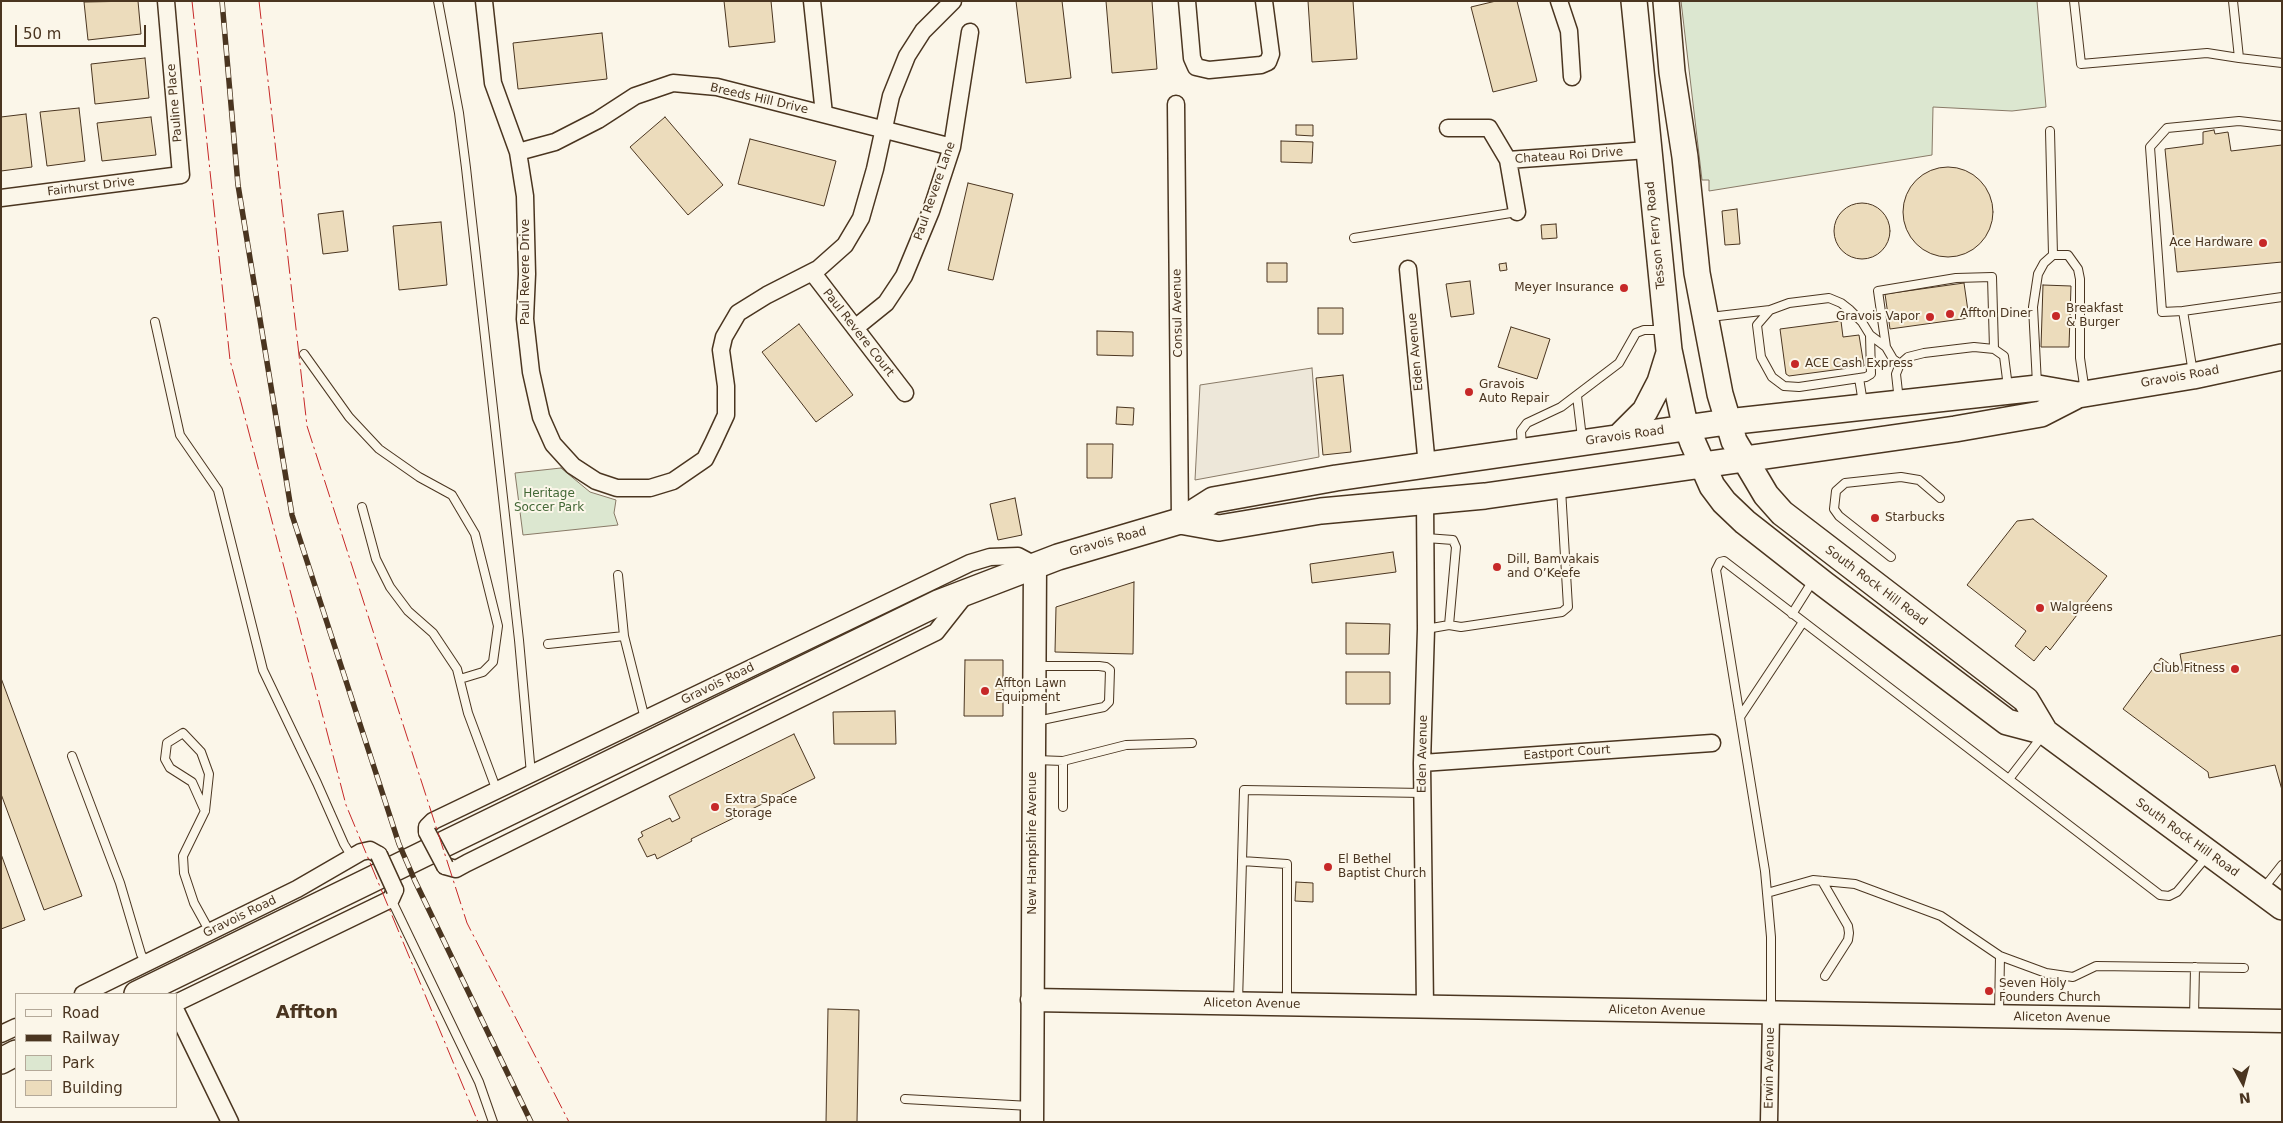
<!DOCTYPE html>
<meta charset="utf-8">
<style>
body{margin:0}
#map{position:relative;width:2283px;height:1123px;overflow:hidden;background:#fbf6e9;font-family:"DejaVu Sans",sans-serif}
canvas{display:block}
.frame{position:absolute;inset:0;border:2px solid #4a3520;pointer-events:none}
.legend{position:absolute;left:15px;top:993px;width:162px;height:115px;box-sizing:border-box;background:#fbf6e9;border:1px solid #b4a999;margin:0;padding:6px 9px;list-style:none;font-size:15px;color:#4a3520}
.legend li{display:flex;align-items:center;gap:10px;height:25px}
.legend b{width:25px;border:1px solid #b4a999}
.north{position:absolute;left:2218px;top:1058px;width:50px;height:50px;-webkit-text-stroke:4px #fbf6e9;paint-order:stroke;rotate:173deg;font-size:14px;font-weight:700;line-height:20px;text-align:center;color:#4a3520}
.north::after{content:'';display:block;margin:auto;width:18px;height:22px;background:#4a3520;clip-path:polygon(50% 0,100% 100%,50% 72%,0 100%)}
.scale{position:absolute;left:15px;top:25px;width:131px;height:22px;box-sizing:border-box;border:2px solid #4a3520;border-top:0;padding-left:6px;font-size:15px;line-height:18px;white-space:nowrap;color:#4a3520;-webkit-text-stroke:4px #fbf6e9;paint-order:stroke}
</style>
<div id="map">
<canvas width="2283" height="1123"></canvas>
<div class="frame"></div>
<ul class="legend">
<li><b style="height:6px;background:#fbf6e9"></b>Road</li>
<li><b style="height:6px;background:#4a3520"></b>Railway</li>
<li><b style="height:14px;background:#dce7d0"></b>Park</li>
<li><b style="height:14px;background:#ecdcbc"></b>Building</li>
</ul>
<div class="north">N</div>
<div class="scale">50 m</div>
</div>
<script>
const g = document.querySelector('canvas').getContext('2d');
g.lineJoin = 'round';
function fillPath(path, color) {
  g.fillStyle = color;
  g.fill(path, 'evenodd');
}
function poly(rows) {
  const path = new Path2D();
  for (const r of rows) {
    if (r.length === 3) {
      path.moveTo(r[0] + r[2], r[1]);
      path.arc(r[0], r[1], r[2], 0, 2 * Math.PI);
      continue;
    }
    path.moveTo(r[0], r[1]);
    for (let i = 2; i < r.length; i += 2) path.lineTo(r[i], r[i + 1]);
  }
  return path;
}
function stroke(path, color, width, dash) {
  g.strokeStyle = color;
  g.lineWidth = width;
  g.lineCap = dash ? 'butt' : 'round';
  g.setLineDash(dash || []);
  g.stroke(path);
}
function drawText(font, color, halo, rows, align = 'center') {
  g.font = font + ' "DejaVu Sans",sans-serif';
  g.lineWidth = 4;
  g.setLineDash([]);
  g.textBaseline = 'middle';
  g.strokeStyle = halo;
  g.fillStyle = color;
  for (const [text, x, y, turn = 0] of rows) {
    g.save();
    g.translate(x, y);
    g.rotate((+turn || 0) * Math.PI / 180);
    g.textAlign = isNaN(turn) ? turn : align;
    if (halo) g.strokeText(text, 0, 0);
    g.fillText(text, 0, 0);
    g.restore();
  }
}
const green = poly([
 [1681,1,2037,1,2046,107,2012,111,1933,107,1932,155,1709,191,1709,180,1702,180,1681,1],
 [561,468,590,492,616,500,614,513,618,525,523,535,515,473,561,468]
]);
fillPath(green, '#dce7d0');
stroke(green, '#887966', 1);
const parking = poly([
 [1312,368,1319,457,1195,480,1200,385,1312,368]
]);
fillPath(parking, '#ede7d9');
stroke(parking, '#887966', 1);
const building = poly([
 [138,1,141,34,88,40,84,2,138,1],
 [724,1,771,1,775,42,729,47,724,1],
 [1016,1,1062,1,1071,78,1026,83,1016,1],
 [1106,1,1152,1,1157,69,1112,73,1106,1],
 [1308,1,1353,1,1357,59,1312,62,1308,1],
 [1496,1,1517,1,1537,81,1493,92,1471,7,1496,1],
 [602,33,607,79,518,89,513,43,602,33],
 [145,58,149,98,95,104,91,64,145,58],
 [79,108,85,161,47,166,40,112,79,108],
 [26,114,32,167,1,171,1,117,26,114],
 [151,117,156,155,102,161,97,123,151,117],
 [665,117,723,185,688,215,630,147,665,117],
 [1296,125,1313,125,1313,136,1296,135,1296,125],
 [2214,130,2215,134,2228,132,2231,151,2282,145,2282,262,2177,272,2165,149,2203,144,2203,132,2214,130],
 [750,139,836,161,824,206,738,184,750,139],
 [1281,141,1313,142,1312,163,1281,162,1281,141],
 [1948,212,45],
 [968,183,1013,194,993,280,948,270,968,183],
 [1862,231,28],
 [1737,209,1740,244,1725,245,1722,211,1737,209],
 [343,211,348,251,323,254,318,214,343,211],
 [441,222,447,285,399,290,393,226,441,222],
 [1556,224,1557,238,1542,239,1541,225,1556,224],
 [1267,263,1287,263,1287,282,1267,282,1267,263],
 [1506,263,1507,270,1500,271,1499,264,1506,263],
 [1470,281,1474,314,1451,317,1446,284,1470,281],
 [1964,283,1969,318,1890,329,1885,294,1964,283],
 [2043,285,2071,286,2069,347,2041,347,2043,285],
 [1318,308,1343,308,1343,334,1318,334,1318,308],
 [1841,321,1843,337,1859,335,1864,366,1789,376,1786,374,1780,329,1841,321],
 [799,324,853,395,816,422,762,352,799,324],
 [1511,327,1550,339,1537,379,1498,367,1511,327],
 [1097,331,1133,332,1133,356,1097,355,1097,331],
 [1343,375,1351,452,1323,455,1316,378,1343,375],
 [1117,407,1134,408,1133,425,1116,424,1117,407],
 [1087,444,1113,444,1112,478,1087,478,1087,444],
 [1015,498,1022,535,998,540,990,504,1015,498],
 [2033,519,2107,576,2050,650,2046,646,2034,661,2015,646,2026,631,1967,585,2017,521,2033,519],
 [1393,552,1396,572,1312,583,1310,564,1393,552],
 [1134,582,1133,654,1055,652,1056,607,1134,582],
 [1346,623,1390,624,1389,654,1346,654,1346,623],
 [2282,635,2282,790,2275,765,2209,778,2208,772,2123,709,2161,658,2178,670,2183,670,2180,654,2282,635],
 [965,660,1003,660,1003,716,964,716,965,660],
 [1346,672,1390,672,1390,704,1346,704,1346,672],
 [1,678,82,896,44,910,1,794,1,678],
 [895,711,896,744,834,744,833,712,895,711],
 [794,734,815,778,691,839,692,841,657,859,655,854,647,857,638,839,643,836,641,832,670,818,672,822,680,818,669,796,794,734],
 [1,854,25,920,1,929,1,854],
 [1296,882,1313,883,1313,902,1295,901,1296,882],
 [828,1009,859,1010,857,1122,826,1122,828,1009]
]);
fillPath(building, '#ecdcbc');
stroke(building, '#4a3520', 1);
const lane = poly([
 [438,1,459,113,466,168,519,640,531,774],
 [2074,1,2081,64,2207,53,2239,58],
 [2233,1,2239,58,2282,63],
 [2050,131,2053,255],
 [1354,238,1517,212],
 [2183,311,2162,312,2150,147,2167,128,2239,121,2282,126],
 [1710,317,1770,310],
 [155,322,180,435,218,490,263,670,317,783,344,844,352,857],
 [1870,335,1871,374,1866,377,1799,387,1784,386,1772,377,1761,357,1757,325,1770,310,1789,303,1829,298,1841,303,1850,310,1862,322,1870,335,1886,347],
 [304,354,349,417,379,449,419,477,452,495,475,534,498,626,493,662,483,672,460,679],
 [1900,364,1893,359,1886,347,1878,291,1956,278,1992,277,1994,349],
 [2193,373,2183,311,2282,297],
 [1859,378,1863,403],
 [2037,384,2033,307,2038,274,2044,263,2053,255,2068,255,2078,269,2080,279,2080,358,2085,392],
 [1577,396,1582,438],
 [1899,401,1896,374,1900,364,1908,357,1924,353,1974,347,1994,349,2004,356,2008,387],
 [1522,448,1521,431,1527,423,1561,407,1619,363,1636,333,1644,330,1664,330],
 [362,507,376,559,390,587,408,611,433,633,457,669,468,713,497,791],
 [1426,538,1453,540,1456,547,1449,625],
 [1891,557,1839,516,1834,509,1836,491,1845,483,1901,477,1919,480,1940,498],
 [618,575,624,636,645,719],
 [1792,614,1814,579],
 [1426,629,1449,625,1461,627,1562,612,1568,607,1561,489],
 [548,644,624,636],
 [1740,717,1803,622],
 [1037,721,1104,707,1109,702,1110,670,1106,667,1099,666,1037,666],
 [72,756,120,883,141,954,146,963],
 [1036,760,1063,761,1126,745,1192,743],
 [2009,779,2043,735],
 [1063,807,1063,761],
 [205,811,192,782,170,768,165,759,167,743,183,733,201,752,209,774,205,811,183,856,184,873,194,903,210,932],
 [1242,861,1287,864,1287,1003],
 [1822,881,1848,926,1849,933,1848,940,1825,976],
 [2263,889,2282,865],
 [1767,893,1813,880,1855,884,1941,916,2000,956,1999,1014],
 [391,899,479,1082,493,1122],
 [2000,956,2046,973,2073,977,2096,966,2244,968],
 [1238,1002,1244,790,1423,793],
 [1771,1011,1771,937,1765,871,1716,570,1720,562,1724,561,2160,895,2169,896,2177,892,2208,855],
 [2194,1018,2195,967],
 [905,1099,1030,1106]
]);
const street = poly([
 [484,1,493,83,518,152,525,196,527,274,525,319,531,372,541,417,553,444,573,466,596,481,617,488,650,488,673,481,705,459,713,443,726,415,726,386,721,350,724,337,738,313,767,295,818,269,845,245,861,218,875,169,891,96,907,56,923,31,953,1],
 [812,1,824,114],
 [1187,1,1192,58,1196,67,1209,70,1261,65,1268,62,1271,54,1264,1],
 [1559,1,1569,31,1572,77],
 [1176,104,1180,521],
 [1448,128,1489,128,1508,160,1648,150],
 [518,152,555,142,598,120,635,96,673,83,717,87,952,147],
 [1508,160,1517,212],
 [1,198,181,175,166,1],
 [1408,269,1427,466],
 [812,272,905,393],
 [855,328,886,303,904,276,931,211,952,147,970,32],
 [1425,502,1426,629,1422,763,1425,1007],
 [1422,763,1712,743],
 [427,832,427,827,433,821,970,563,990,557,1018,556,1035,565],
 [445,866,456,869,467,863,936,632,966,594],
 [83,994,297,889,361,852,370,850,379,855],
 [176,1003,391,899,395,890],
 [176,1011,230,1122],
 [1,1034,16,1027],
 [1769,1122,1771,1013]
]);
const secondary = poly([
 [1032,1000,2282,1021],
 [1032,1122,1035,565]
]);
const primary = poly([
 [1634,1,1669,350,1683,416,1693,443,1712,486,1724,502,1745,522,1824,584,2007,722,2045,732,2282,907],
 [1666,1,1672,72,1685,157,1697,273,1720,394,1734,441,1766,495,1782,513,2026,700,2045,732],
 [1620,436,1645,411,1660,382,1669,353],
 [1180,521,1219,528,1321,511,1485,496,1955,429,2041,414,2078,395,2193,376,2282,357],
 [137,994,938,603,1058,557,1180,521,1213,500,1336,478,1727,422,2038,388,2078,395],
 [1,1061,16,1053]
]);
stroke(lane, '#4a3520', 10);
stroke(street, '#4a3520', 19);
stroke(secondary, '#4a3520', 25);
stroke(primary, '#4a3520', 28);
stroke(lane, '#fbf6e9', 8);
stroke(street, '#fbf6e9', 16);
stroke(secondary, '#fbf6e9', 22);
stroke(primary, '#fbf6e9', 25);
const rail = poly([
 [222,1,238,185,292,515,399,844,415,881,531,1122]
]);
stroke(rail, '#4a3520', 5.5);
stroke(rail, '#fbf6e9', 4, [11]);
const streetBridge = poly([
 [427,832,445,866],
 [379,855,395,890]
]);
stroke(streetBridge, '#4a3520', 19, []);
stroke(streetBridge, '#fbf6e9', 16);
stroke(poly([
 [192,1,230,360,346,805,478,1122],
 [259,1,307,426,467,923,569,1122]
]), '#c62828', 1, [18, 4, 2.5, 4]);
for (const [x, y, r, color] of [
 [2263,243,5,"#c62828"],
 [1624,288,5,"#c62828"],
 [1950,314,5,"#c62828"],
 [2056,316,5,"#c62828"],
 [1930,317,5,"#c62828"],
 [1795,364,5,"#c62828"],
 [1469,392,5,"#c62828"],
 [1875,518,5,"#c62828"],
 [1497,567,5,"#c62828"],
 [2040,608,5,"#c62828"],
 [2235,669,5,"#c62828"],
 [985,691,5,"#c62828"],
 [715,807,5,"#c62828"],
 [1328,867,5,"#c62828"],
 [1989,991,5,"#c62828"]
]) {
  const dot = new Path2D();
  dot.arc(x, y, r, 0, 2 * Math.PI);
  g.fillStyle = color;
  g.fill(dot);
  stroke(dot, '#fbf6e9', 2);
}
drawText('12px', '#4a3520', '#fbf6e9', [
 ["Breeds Hill Drive",759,99,13],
 ["Pauline Place",175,103,-95],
 ["Chateau Roi Drive",1569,156,-4],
 ["Fairhurst Drive",91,187,-7],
 ["Paul Revere Lane",935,191,-71],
 ["Tesson Ferry Road",1656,235,-96],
 ["Paul Revere Drive",526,272,-90],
 ["Consul Avenue",1178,313,-91],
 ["Paul Revere Court",858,333,52],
 ["Eden Avenue",1416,352,-95],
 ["Gravois Road",2180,377,-10],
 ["Gravois Road",1625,436,-8],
 ["Gravois Road",1108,542,-16],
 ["South Rock Hill Road",1876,586,37],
 ["Gravois Road",718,684,-26],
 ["Eastport Court",1567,753,-4],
 ["Eden Avenue",1423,754,-89],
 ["South Rock Hill Road",2187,838,36],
 ["New Hampshire Avenue",1033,843,-90],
 ["Gravois Road",240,917,-26],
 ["Aliceton Avenue",1252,1004,1],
 ["Aliceton Avenue",1657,1011,1],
 ["Aliceton Avenue",2062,1018,1],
 ["Erwin Avenue",1770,1068,-89]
]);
drawText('12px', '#4a3520', '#fbf6e9', [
 ["Ace Hardware",2253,243,"right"],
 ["Meyer Insurance",1614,288,"right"],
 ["Breakfast",2066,309],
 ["& Burger",2066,323],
 ["Affton Diner",1960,314],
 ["Gravois Vapor",1920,317,"right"],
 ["ACE Cash Express",1805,364],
 ["Gravois",1479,385],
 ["Auto Repair",1479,399],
 ["Starbucks",1885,518],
 ["Dill, Bamvakais",1507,560],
 ["and O’Keefe",1507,574],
 ["Walgreens",2050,608],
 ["Club Fitness",2225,669,"right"],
 ["Affton Lawn",995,684],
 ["Equipment",995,698],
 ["Extra Space",725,800],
 ["Storage",725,814],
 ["El Bethel",1338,860],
 ["Baptist Church",1338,874],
 ["Seven Holy",1999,984],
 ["Founders Church",1999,998]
], 'left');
drawText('12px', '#436837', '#fbf6e9', [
 ["Heritage",549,494],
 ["Soccer Park",549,508]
]);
drawText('bold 18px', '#4a3520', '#fbf6e9', [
 ["Affton",307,1013]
]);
</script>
